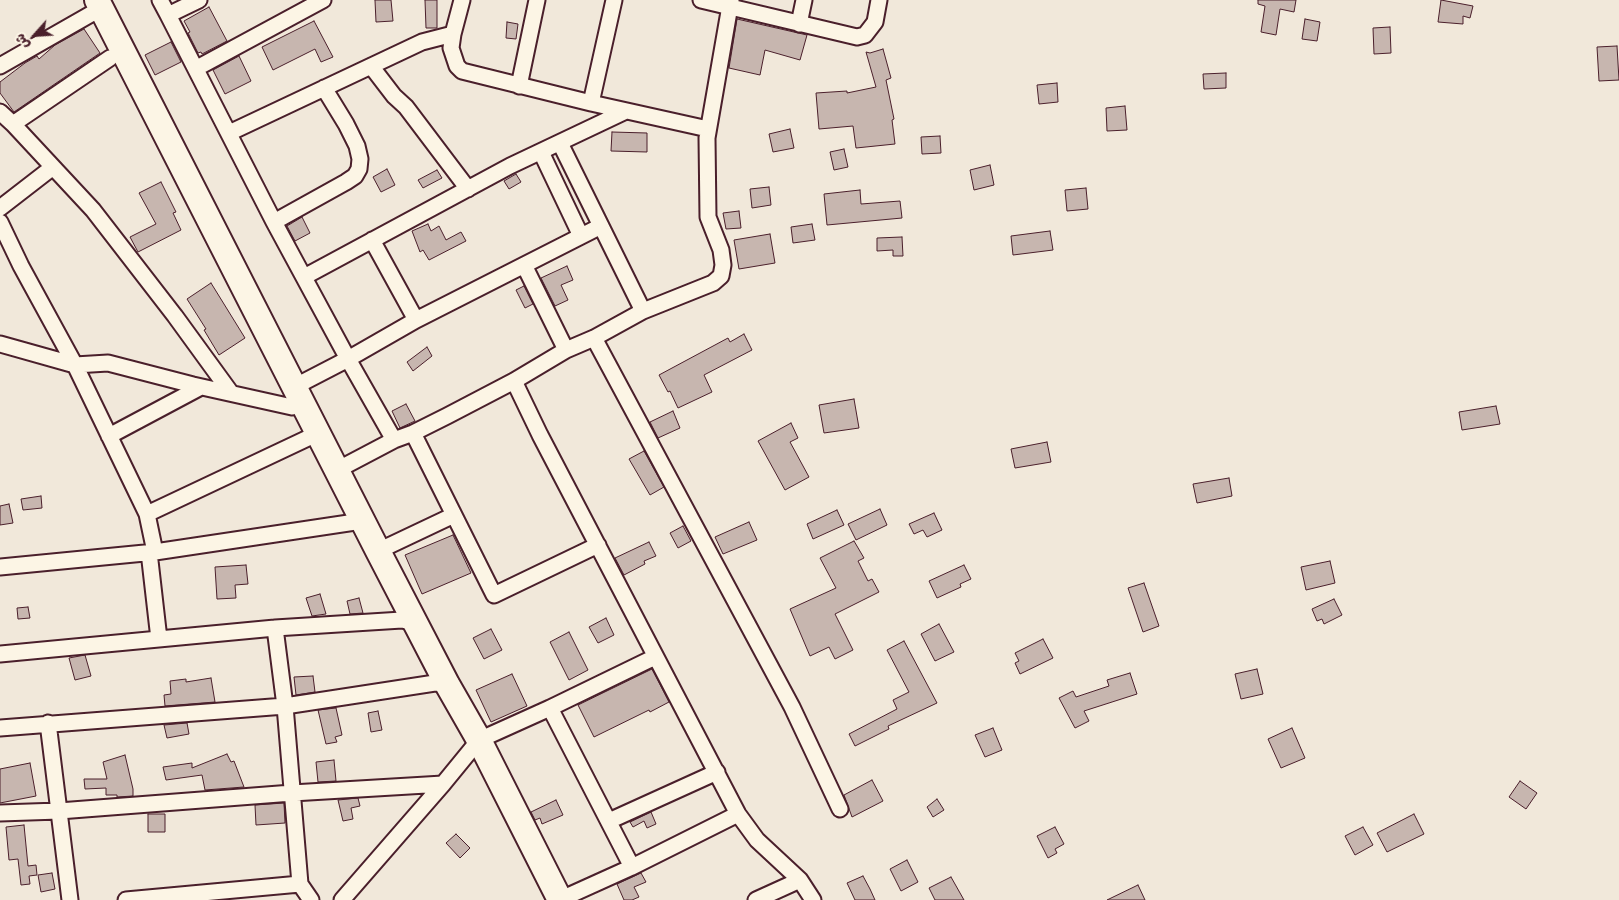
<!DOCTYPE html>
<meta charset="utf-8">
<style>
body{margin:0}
#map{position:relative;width:1619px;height:900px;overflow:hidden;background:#f1e8da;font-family:"Playpen Sans","Playpen Sans Arabic",sans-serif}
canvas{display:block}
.north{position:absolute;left:10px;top:10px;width:50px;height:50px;-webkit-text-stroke:4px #fcf5e5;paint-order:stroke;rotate:244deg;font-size:14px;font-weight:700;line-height:20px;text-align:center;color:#4a1f2b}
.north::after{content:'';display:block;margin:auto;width:18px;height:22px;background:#4a1f2b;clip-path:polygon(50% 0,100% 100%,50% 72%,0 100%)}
</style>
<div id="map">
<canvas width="1619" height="900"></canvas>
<div class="north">ش</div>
</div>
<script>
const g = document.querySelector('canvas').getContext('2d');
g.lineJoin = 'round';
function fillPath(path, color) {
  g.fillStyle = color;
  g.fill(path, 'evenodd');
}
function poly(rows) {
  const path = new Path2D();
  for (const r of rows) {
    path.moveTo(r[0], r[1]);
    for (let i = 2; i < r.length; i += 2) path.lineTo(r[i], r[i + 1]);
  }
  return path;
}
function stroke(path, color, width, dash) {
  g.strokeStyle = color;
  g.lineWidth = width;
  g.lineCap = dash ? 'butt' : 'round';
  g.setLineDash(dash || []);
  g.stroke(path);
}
const building = poly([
 [375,0,391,0,393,21,376,22,375,0],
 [425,0,437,0,437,28,426,28,425,0],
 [1258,0,1296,0,1294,12,1280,9,1276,35,1261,32,1265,6,1258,4,1258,0],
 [1441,0,1473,6,1470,18,1463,16,1463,24,1438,22,1441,0],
 [209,7,227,41,202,54,201,52,198,53,188,33,190,32,184,21,209,7],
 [737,19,807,35,800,60,765,50,760,75,729,68,737,19],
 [1305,19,1320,22,1317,41,1302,39,1305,19],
 [314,21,333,57,321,62,315,49,273,70,262,47,314,21],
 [507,22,518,24,516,39,506,38,507,22],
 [1390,27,1391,53,1374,54,1373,28,1390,27],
 [84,29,100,53,14,112,0,93,0,82,25,63,37,56,39,59,55,45,84,29],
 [171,42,181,62,155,75,145,55,171,42],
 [1617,46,1619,80,1599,81,1597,47,1617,46],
 [883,49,891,78,886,80,894,119,892,120,895,144,856,148,853,126,819,129,816,93,847,91,847,93,876,87,866,52,870,53,883,49],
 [239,56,251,81,225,94,213,70,239,56],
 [1226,73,1226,88,1204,89,1203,74,1226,73],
 [1057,83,1058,102,1039,104,1037,85,1057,83],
 [1125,106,1127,130,1107,131,1106,108,1125,106],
 [790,129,794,148,773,152,769,134,790,129],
 [612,132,647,133,647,152,611,151,612,132],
 [940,136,941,153,922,154,921,137,940,136],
 [844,149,848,167,834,170,830,152,844,149],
 [990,165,994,185,974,190,970,170,990,165],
 [387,169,395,185,381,192,373,177,387,169],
 [437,170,442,178,423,188,418,180,437,170],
 [516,174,521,182,509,189,504,181,516,174],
 [161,182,176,212,173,213,181,230,138,252,130,237,156,224,139,193,161,182],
 [769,187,771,205,752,208,750,189,769,187],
 [1086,188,1088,209,1067,211,1065,190,1086,188],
 [860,190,861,204,900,201,902,218,827,225,824,194,860,190],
 [739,211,741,228,726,229,723,213,739,211],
 [302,217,310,233,295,241,287,226,302,217],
 [428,224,431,231,439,226,446,240,461,232,466,241,429,260,423,250,420,252,412,231,428,224],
 [812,224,815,240,793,243,791,227,812,224],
 [1050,231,1053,250,1013,255,1011,236,1050,231],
 [770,234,775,263,739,269,734,240,770,234],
 [902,237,903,256,893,256,893,250,877,251,877,238,902,237],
 [567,266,573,280,561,285,568,300,555,306,541,278,567,266],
 [211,283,245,338,219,355,204,330,206,329,187,299,211,283],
 [524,286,533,304,525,308,516,290,524,286],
 [744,334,752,350,704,375,712,392,678,408,670,391,668,392,659,375,728,338,730,342,744,334],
 [427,347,432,356,413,371,407,362,427,347],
 [854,399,859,428,824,433,819,405,854,399],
 [406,404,415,421,400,428,392,411,406,404],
 [1496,406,1500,424,1462,430,1459,412,1496,406],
 [673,411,680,428,658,438,650,422,673,411],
 [791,423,798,438,790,442,809,477,785,490,758,441,791,423],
 [1047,442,1051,462,1015,468,1011,449,1047,442],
 [644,451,664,487,650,495,629,459,644,451],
 [1229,478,1232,496,1197,503,1193,484,1229,478],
 [41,496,42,508,23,510,21,499,41,496],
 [9,504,13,523,0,525,0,506,9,504],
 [880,509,887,525,856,540,848,524,880,509],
 [837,510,844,525,813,539,807,524,837,510],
 [934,513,942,530,927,537,923,530,914,534,909,524,934,513],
 [749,522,757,540,723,554,715,537,749,522],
 [683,526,691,541,678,548,670,533,683,526],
 [453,535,471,573,422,594,405,555,453,535],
 [854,541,864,558,858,561,868,581,872,579,879,592,835,614,853,650,835,659,829,647,810,656,790,609,836,588,820,558,854,541],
 [649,542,656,556,644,561,645,564,624,575,615,558,649,542],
 [1330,561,1335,583,1306,590,1301,567,1330,561],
 [246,565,248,584,235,585,236,598,217,599,215,567,246,565],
 [964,565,971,579,960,584,961,587,937,598,929,581,964,565],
 [1144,583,1159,626,1143,632,1128,588,1144,583],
 [320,594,326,614,312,616,306,598,320,594],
 [359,598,363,613,350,614,347,601,359,598],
 [1334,599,1342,615,1324,624,1322,619,1317,621,1312,609,1334,599],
 [28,607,30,618,18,619,17,608,28,607],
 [606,618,614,635,598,643,589,627,606,618],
 [939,624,954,652,935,661,921,634,939,624],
 [491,629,502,650,484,659,473,638,491,629],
 [569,632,588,670,569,680,550,642,569,632],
 [1043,639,1053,658,1020,674,1015,663,1019,661,1015,653,1043,639],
 [904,641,937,703,888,726,889,729,855,746,849,734,897,709,893,700,909,692,887,650,904,641],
 [85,655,91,676,75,680,69,658,85,655],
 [652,669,669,702,650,712,649,710,594,737,578,705,652,669],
 [1257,669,1263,694,1241,699,1235,674,1257,669],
 [1130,673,1137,694,1084,711,1089,721,1075,728,1059,698,1073,691,1076,697,1109,686,1107,680,1130,673],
 [512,674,527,706,491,722,476,690,512,674],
 [313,676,315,692,296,695,294,677,313,676],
 [211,678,215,702,165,706,164,695,171,694,170,681,186,679,186,682,211,678],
 [336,708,342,735,335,737,337,742,326,744,318,710,336,708],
 [378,711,382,730,371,732,368,713,378,711],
 [187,723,189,734,167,738,164,725,187,723],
 [993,728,1002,750,985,757,975,735,993,728],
 [1292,728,1305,758,1281,768,1268,739,1292,728],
 [227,754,231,762,234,761,244,787,205,790,202,775,166,780,163,767,192,763,192,768,227,754],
 [125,755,133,789,133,796,117,797,117,795,106,795,106,788,85,789,84,779,107,779,103,762,125,755],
 [334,760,336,781,318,782,316,762,334,760],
 [30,763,36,796,0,803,0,769,30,763],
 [872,780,883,801,852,817,844,795,872,780],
 [1520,781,1537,793,1526,809,1509,797,1520,781],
 [358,798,360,806,351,808,353,819,343,821,338,800,358,798],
 [937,799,944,810,933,817,927,807,937,799],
 [556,800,563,815,542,824,540,818,535,820,531,812,556,800],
 [284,803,285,823,256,825,255,805,284,803],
 [651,812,656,824,647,828,644,821,633,827,630,822,651,812],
 [148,814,165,814,165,832,148,832,148,814],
 [1414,814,1424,834,1387,852,1377,833,1414,814],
 [24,825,28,866,36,865,37,875,29,876,30,884,21,885,18,859,9,860,6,827,24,825],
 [1055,827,1064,844,1055,849,1057,853,1048,858,1037,836,1055,827],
 [1363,827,1373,845,1355,855,1345,836,1363,827],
 [456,834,470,848,460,858,446,843,456,834],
 [907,860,918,882,901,891,890,869,907,860],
 [52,873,55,889,41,892,38,875,52,873],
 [641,873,646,882,634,887,639,897,632,900,624,900,617,884,641,873],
 [863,876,870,889,875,900,855,900,847,883,863,876],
 [951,877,964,900,935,900,929,888,951,877],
 [1138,885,1145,900,1107,900,1138,885]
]);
fillPath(building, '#c7b6af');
stroke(building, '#4a1f2b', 1);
const minor = poly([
 [160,0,168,15,199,0],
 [462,0,453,34,451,48,457,66,462,71,591,103,708,129],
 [701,0,857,37,865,35,875,22,879,0],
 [168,15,274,222,348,359,394,440],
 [799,24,804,0],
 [0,66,91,14],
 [371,66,394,96,406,107,468,189],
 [197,68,323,0],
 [519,86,537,0],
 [591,103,614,0],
 [0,112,13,124,93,210,175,316,231,393],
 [13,124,110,58],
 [229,133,422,42,453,34],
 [560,143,643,311],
 [541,152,581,236],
 [0,208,53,167],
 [0,222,21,266,75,365,108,363,193,385,292,407],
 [274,222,346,182,355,176,359,169,360,159,357,146,346,124,324,88],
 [372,240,416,320],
 [524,265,566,350],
 [304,277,510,166,626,111],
 [594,338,792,707,840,809],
 [0,344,75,365,147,514,155,552],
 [514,381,540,435,738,814,757,840,800,880,813,900],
 [294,387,348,359,416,320,601,226],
 [413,433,494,595,598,545],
 [109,436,201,387],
 [337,470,394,440,413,433,447,416,514,381,566,350,594,338,643,311,713,283,721,276,723,265,721,250,708,217,707,138,731,0],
 [147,514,308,438],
 [378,551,454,515],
 [149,552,159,639],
 [0,567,155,552,362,521],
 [275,628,285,706,300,884,311,900],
 [0,654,275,628,402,620,415,623],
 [550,708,632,867],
 [48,723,70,900],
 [0,728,285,706,435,683,447,684],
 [0,813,59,811,292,793,443,784],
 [609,821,717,772],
 [126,900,300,884],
 [342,900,443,784,479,740,550,708,655,657],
 [559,900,632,867,738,814],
 [756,900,800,880]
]);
const primary = poly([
 [97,0,378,551,447,684,479,740,560,900]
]);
stroke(minor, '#4a1f2b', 19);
stroke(primary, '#4a1f2b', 28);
stroke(minor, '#fcf5e5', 15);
stroke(primary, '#fcf5e5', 24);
</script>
